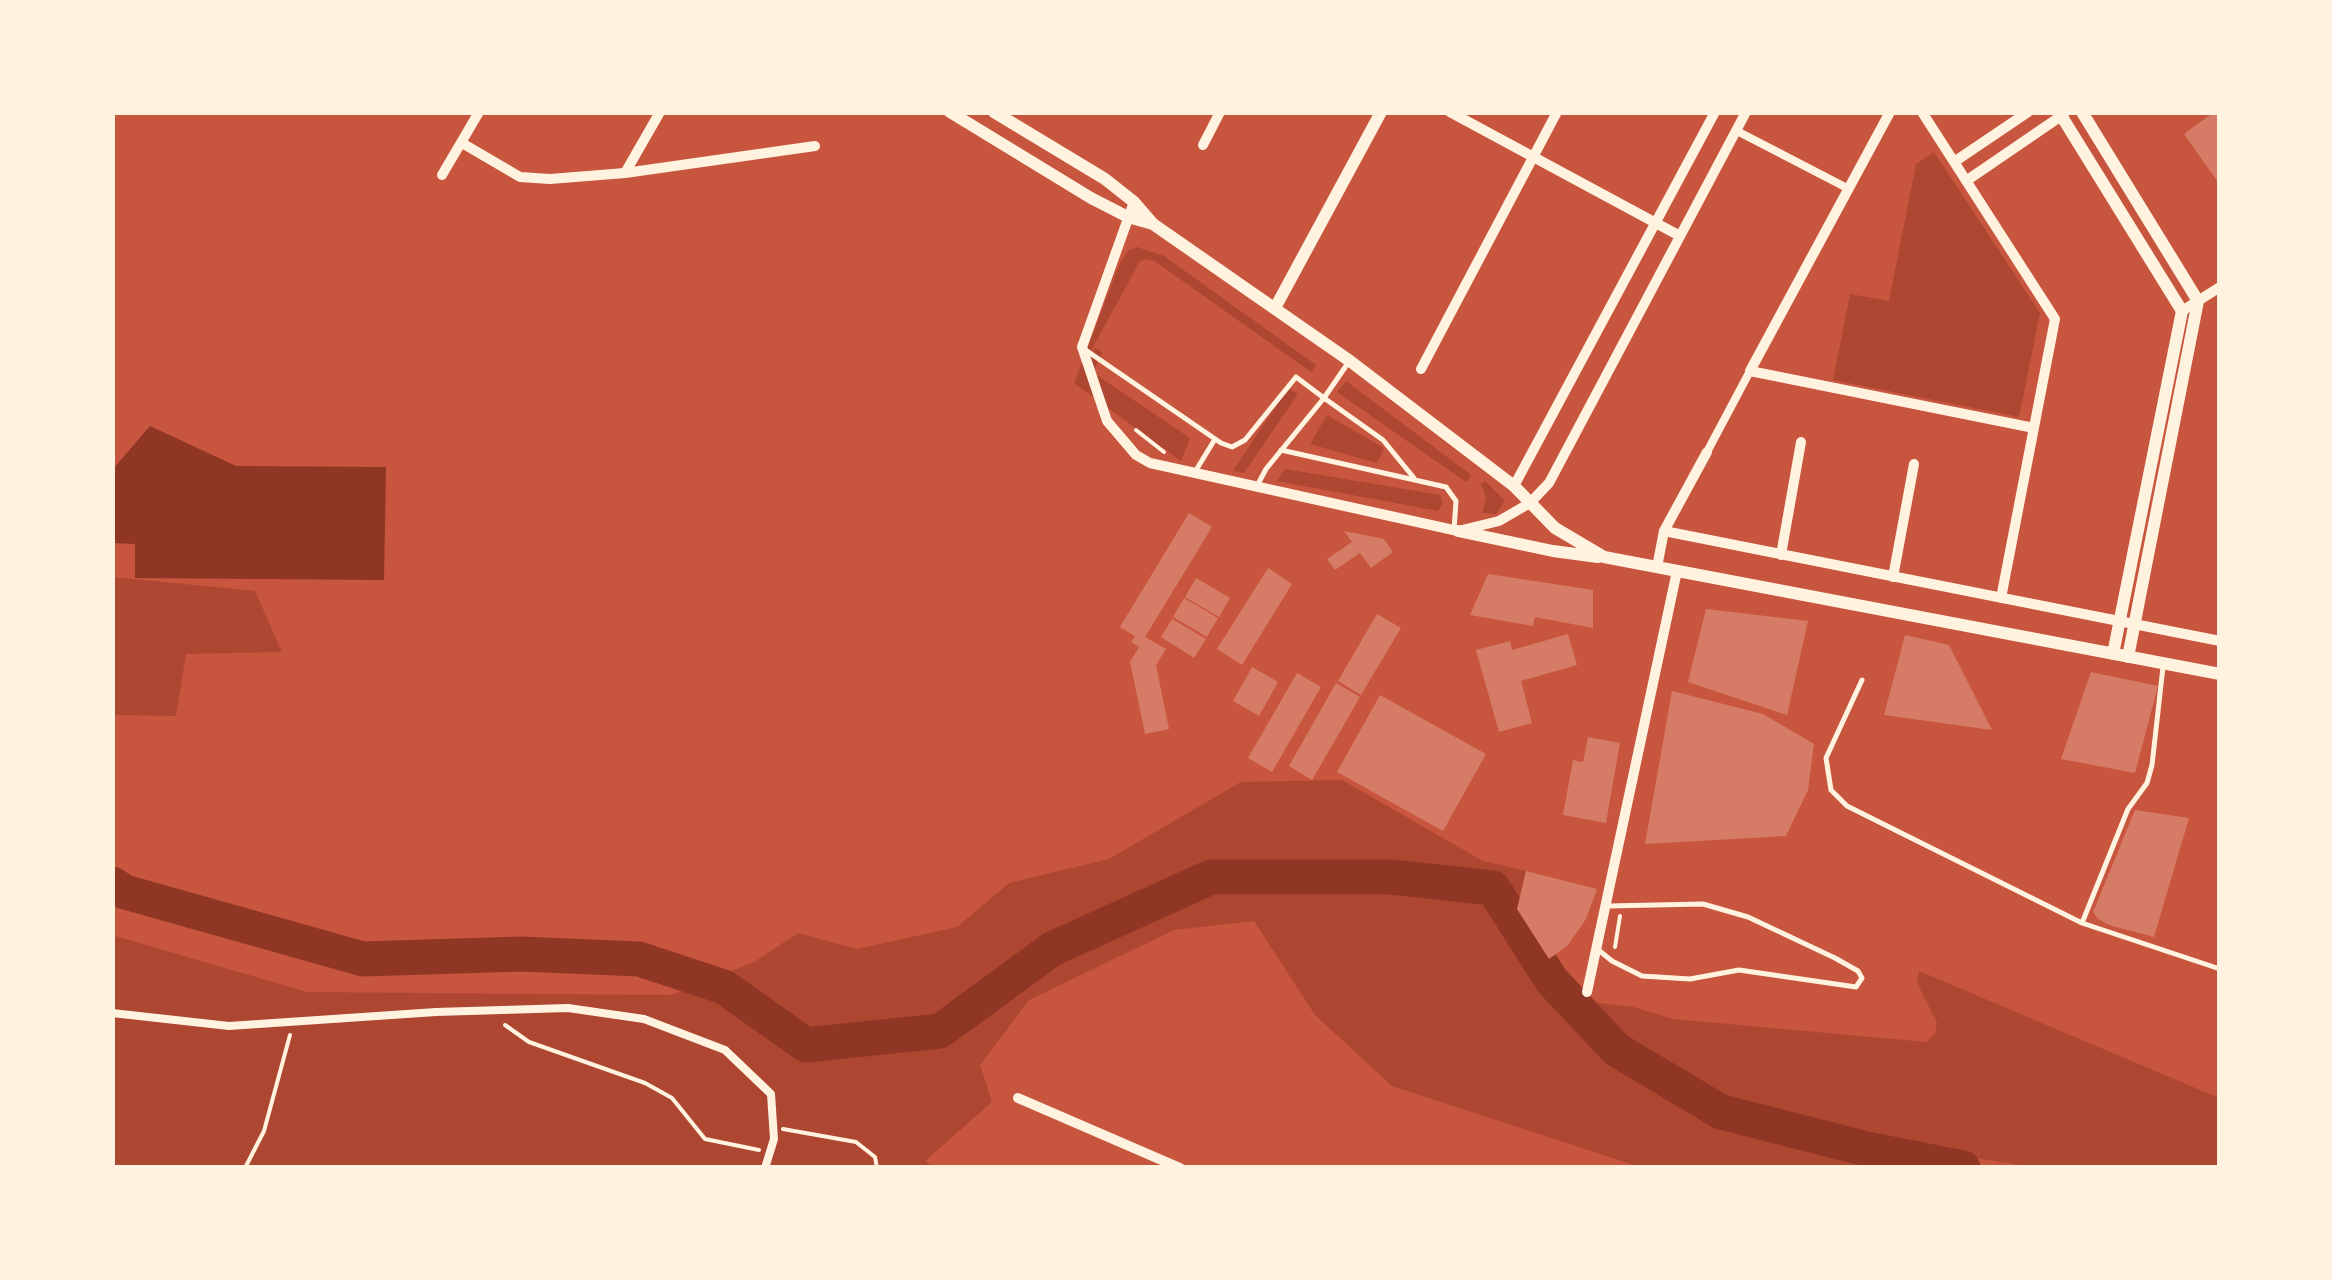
<!DOCTYPE html>
<style>
body{margin:0}
#map{position:relative;width:2332px;height:1280px;overflow:hidden;background:#c8553d;font-family:"IBM Plex Sans",sans-serif}
canvas{display:block}
.frame{position:absolute;inset:0;border:115px solid #fff3e0;pointer-events:none}
</style>
<div id="map">
<canvas width="2332" height="1280"></canvas>
<div class="frame"></div>
</div>
<script>
const g = document.querySelector('canvas').getContext('2d');
g.lineJoin = 'round';
function fillPath(path, color) {
  g.fillStyle = color;
  g.fill(path, 'evenodd');
}
function poly(rows) {
  const path = new Path2D();
  for (const r of rows) {
    path.moveTo(r[0], r[1]);
    for (let i = 2; i < r.length; i += 2) path.lineTo(r[i], r[i + 1]);
  }
  return path;
}
function stroke(path, color, width, dash) {
  g.strokeStyle = color;
  g.lineWidth = width;
  g.lineCap = dash ? 'butt' : 'round';
  g.setLineDash(dash || []);
  g.stroke(path);
}
fillPath(poly([
 [1934,152,2040,313,2019,417,1833,380,1850,294,1889,301,1916,164],
 [1137,247,1164,256,1316,365,1311,372,1156,262,1147,259,1140,261,1081,369,1095,348,1103,353,1092,372,1190,438,1181,461,1074,383,1120,263,1128,251],
 [1346,381,1471,475,1469,480,1466,482,1337,392],
 [1288,388,1298,394,1244,473,1233,471],
 [1327,415,1384,448,1377,463,1310,444],
 [1285,469,1440,495,1443,503,1438,511,1277,481],
 [1485,481,1505,501,1496,514,1482,513,1486,497,1481,484],
 [113,577,255,591,282,652,186,654,176,716,113,715],
 [1342,780,1483,861,1526,871,1517,909,1574,1000,1633,1007,1673,1019,1926,1042,1935,1034,1937,1023,1917,983,1919,971,2219,1098,2219,1167,2039,1168,1937,1152,1876,1168,1640,1167,1392,1086,1315,1015,1254,921,1174,930,1029,1000,980,1065,992,1102,925,1161,933,1167,113,1167,112,935,307,992,672,995,754,962,798,933,857,949,957,927,1009,883,1109,859,1241,782]
]), '#ae4732');
fillPath(poly([
 [150,426,236,466,386,467,384,580,135,578,135,544,113,543,113,469]
]), '#8f3625');
stroke(poly([
 [112,884,125,892,363,959,521,954,639,959,724,987,806,1045,940,1031,1052,949,1211,877,1391,877,1493,888,1552,981,1617,1050,1721,1112,1871,1150,1963,1168]
]), '#8f3625', 35);
fillPath(poly([
 [2214,112,2220,112,2220,185,2184,134],
 [1189,513,1212,527,1145,637,1166,649,1156,665,1169,729,1145,734,1130,662,1139,647,1131,642,1135,636,1120,627],
 [1344,531,1384,539,1393,552,1371,568,1360,553,1335,570,1327,559,1352,542],
 [1268,568,1292,584,1242,665,1217,649],
 [1488,574,1593,590,1593,628,1535,617,1533,626,1470,615],
 [1196,578,1230,598,1219,617,1185,597],
 [1184,598,1218,618,1207,637,1173,617],
 [1706,609,1808,621,1787,715,1688,682],
 [1377,614,1401,628,1361,695,1338,681],
 [1172,619,1206,639,1194,658,1161,637],
 [1568,634,1577,665,1521,681,1532,723,1499,732,1476,650,1510,641,1512,650],
 [1905,635,1949,645,1992,730,1884,715],
 [1252,667,1278,682,1259,716,1233,701],
 [2091,672,2158,686,2135,773,2061,759],
 [1297,673,1321,687,1272,772,1248,758],
 [1336,683,1360,697,1312,780,1289,766],
 [1672,691,1763,714,1814,744,1808,790,1786,836,1645,844],
 [1380,695,1486,754,1443,831,1337,772],
 [1588,737,1620,743,1606,823,1563,815,1573,760,1583,762],
 [2135,810,2189,818,2154,937,2109,925,2098,919,2093,912],
 [1526,871,1597,889,1586,919,1568,945,1549,959,1517,909]
]), '#d67c66');
stroke(poly([
 [1136,430,1164,452],
 [1615,947,1620,916],
 [505,1025,529,1042,645,1083,672,1098,705,1139,759,1150],
 [783,1129,856,1142,875,1157,877,1168],
 [245,1168,264,1131,290,1035]
]), '#fff3e0', 4);
stroke(poly([
 [1087,351,1221,443,1232,447,1245,440,1296,377,1324,398,1266,469,1258,484],
 [1348,363,1324,398,1383,440,1414,478],
 [1281,450,1446,487,1456,501,1454,530],
 [1195,472,1215,439],
 [2163,667,2152,765,2147,783,2128,809,2082,923,2220,969],
 [1862,680,1826,758,1831,790,1847,806,2082,923],
 [1596,948,1612,961,1642,976,1690,979,1739,970,1856,987,1862,978,1858,971,1835,958,1748,917,1703,904,1608,906]
]), '#fff3e0', 5);
stroke(poly([
 [1737,131,1849,189],
 [1707,452,1750,371],
 [112,1013,229,1026,436,1012,568,1008,644,1019,725,1050,771,1094,774,1139,765,1168]
]), '#fff3e0', 8);
stroke(poly([
 [1450,112,1680,236],
 [1890,112,1750,371,2034,428],
 [1922,112,2055,319,2001,598],
 [462,143,520,177,550,179,625,173,815,146],
 [1203,145,1220,112],
 [1954,162,2028,112],
 [625,173,660,112],
 [442,175,479,112],
 [1966,181,2064,114],
 [1134,202,1082,347,1107,421,1136,455,1150,463,1458,531,1499,521,1530,503,1549,483,1746,112],
 [2182,311,2220,287],
 [1421,369,1557,112],
 [1514,486,1715,112],
 [1664,531,2220,641],
 [1781,555,1801,442],
 [1657,567,1664,531,1707,452],
 [1893,577,1914,464],
 [1587,992,1677,571],
 [1018,1098,1180,1168]
]), '#fff3e0', 10);
stroke(poly([
 [950,112,1091,198,1128,217,1153,224],
 [994,112,1105,179,1134,202,1153,224,1350,361,1514,486,1555,528,1604,557,2220,674],
 [2059,112,2182,311,2113,654],
 [2082,112,2198,301,2128,657],
 [1275,308,1381,112],
 [1458,531,1553,551,1598,557]
]), '#fff3e0', 12);
</script>
